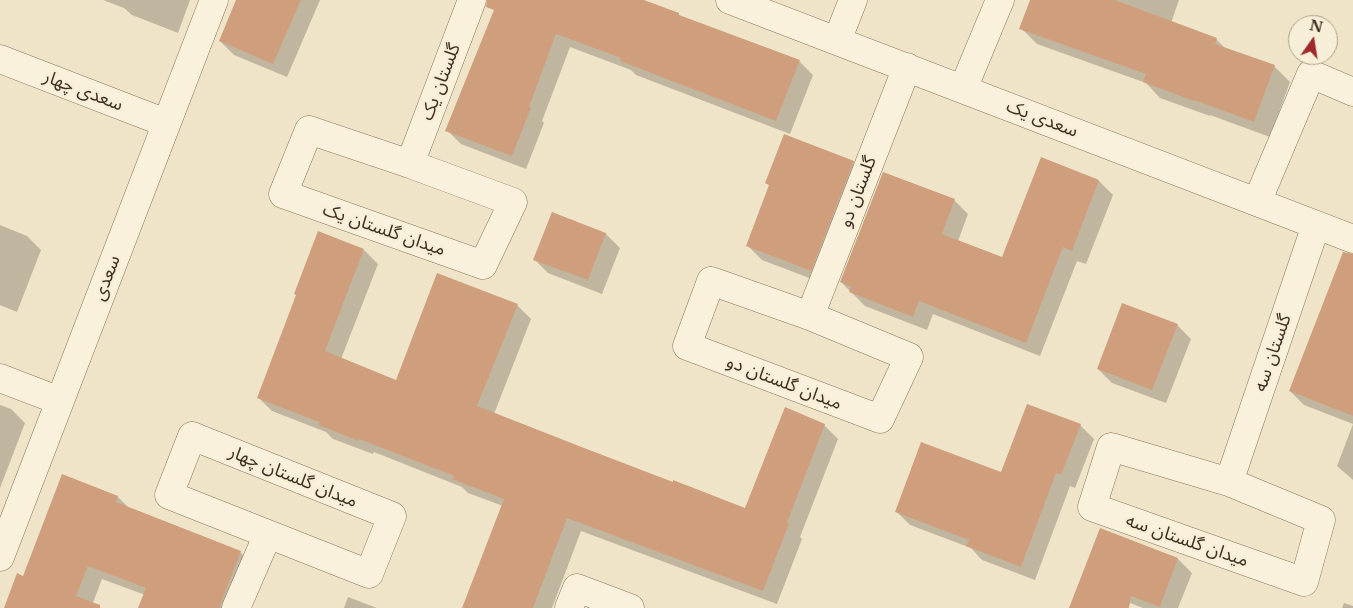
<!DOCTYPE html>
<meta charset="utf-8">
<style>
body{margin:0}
#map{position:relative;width:1353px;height:608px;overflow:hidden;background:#f0e4c8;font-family:"Libre Baskerville",serif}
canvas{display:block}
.north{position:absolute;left:1288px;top:15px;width:50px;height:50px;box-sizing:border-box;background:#f7eed8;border:1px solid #ada18e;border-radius:50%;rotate:13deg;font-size:14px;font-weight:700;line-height:20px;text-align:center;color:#3d2e20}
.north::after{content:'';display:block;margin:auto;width:18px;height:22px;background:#9e2a2b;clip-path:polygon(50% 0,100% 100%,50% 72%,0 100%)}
</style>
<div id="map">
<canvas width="1353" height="608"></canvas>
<div class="north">N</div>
</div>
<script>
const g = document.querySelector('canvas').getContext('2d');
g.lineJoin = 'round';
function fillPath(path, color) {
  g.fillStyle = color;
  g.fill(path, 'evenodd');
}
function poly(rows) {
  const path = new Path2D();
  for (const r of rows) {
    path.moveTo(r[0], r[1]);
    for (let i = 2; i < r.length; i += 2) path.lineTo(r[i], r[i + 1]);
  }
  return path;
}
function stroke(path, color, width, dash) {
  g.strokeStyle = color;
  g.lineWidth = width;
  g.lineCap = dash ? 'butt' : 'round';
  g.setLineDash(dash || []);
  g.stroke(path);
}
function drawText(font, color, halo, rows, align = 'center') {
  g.font = font + ' "Libre Baskerville","Noto Sans Arabic",serif';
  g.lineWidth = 4.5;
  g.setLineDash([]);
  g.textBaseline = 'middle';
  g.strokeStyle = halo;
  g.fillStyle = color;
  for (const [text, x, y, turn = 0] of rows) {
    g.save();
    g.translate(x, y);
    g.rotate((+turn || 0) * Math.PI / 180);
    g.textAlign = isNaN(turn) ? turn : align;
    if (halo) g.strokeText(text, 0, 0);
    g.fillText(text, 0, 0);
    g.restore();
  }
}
fillPath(poly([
 [103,0,190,0,178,33,132,15,124,8],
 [238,0,320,0,287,77,234,55,220,41],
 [496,0,636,0,678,14,681,17,799,61,813,75,790,134,636,75,631,70,570,47,542,121,544,123,526,169,461,144,447,130,497,5],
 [1032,0,1179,0,1171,23,1216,39,1226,49,1274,66,1290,82,1270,137,1210,115,1210,116,1160,98,1146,83,1037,44,1021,28],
 [853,162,867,176,825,284,762,260,748,246,770,186,767,183],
 [1099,181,1113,195,1086,264,1077,261,1040,356,933,314,927,330,865,306,841,282,954,200,968,214,958,241,1003,258],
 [552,213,606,234,620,248,602,294,548,273,534,259],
 [0,225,27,236,41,250,17,312,0,305],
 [364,250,378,264,341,359,397,381,517,305,531,319,494,414,673,483,746,509,824,425,838,439,800,537,802,539,777,604,581,531,552,608,473,608,503,506,468,493,462,487,374,452,373,454,333,439,326,432,272,411,258,397],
 [1353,282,1353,424,1304,405,1290,391],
 [1177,325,1191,339,1166,403,1112,383,1098,369],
 [0,405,11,409,25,423,0,488],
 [1353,424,1353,480,1337,466],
 [1080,425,1094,439,1075,488,1070,486,1035,580,982,560,971,548,910,525,896,511,1002,474],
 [63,475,118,497,130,509,240,552,254,566,238,608,140,608,145,595,102,579,91,608,5,608,24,577],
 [1101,529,1178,559,1192,573,1178,608,1143,608,1097,590],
 [348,597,377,608,344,608],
 [1344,603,1353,606,1353,608,1342,608]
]), '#0003');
fillPath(poly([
 [236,0,301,0,273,64,219,41],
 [487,0,644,0,679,13,679,15,800,60,776,121,620,61,621,58,556,34,529,107,531,108,512,156,445,131,494,10,486,7],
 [1030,0,1115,0,1217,38,1215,44,1275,65,1254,122,1194,100,1194,101,1143,82,1146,74,1019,29],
 [784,134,854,161,811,271,746,246,769,185,765,183],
 [1041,157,1099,180,1072,251,1063,247,1026,343,919,301,913,317,849,292,851,287,840,282,883,172,955,199,942,234,1002,257],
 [552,212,606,233,588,280,533,260],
 [318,231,364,249,325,351,396,380,437,273,518,304,477,406,579,446,673,482,673,480,745,508,785,407,825,424,787,523,789,524,763,591,567,518,533,608,462,608,504,499,452,479,454,476,359,439,359,441,318,425,319,422,257,398,296,295,294,294],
 [1343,252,1353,254,1353,416,1289,391],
 [1122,303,1178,324,1152,390,1097,369],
 [1027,404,1081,424,1061,475,1056,473,1021,567,966,546,969,540,895,512,921,442,1001,472],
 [62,474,118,496,116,502,241,551,219,608,138,608,146,588,88,566,76,596,100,605,100,608,4,608,17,573,23,576],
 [1100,528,1178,558,1160,607,1131,596,1129,608,1069,608]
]), '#cf9f7d');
const minor = poly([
 [730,0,1353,239],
 [837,41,853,0],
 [0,59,166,123],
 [963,89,1000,0],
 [309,130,410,164,513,202,483,265,283,194,309,130],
 [410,164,472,0],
 [1257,202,1311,74,1353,92],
 [711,281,810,316,909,357,880,419,687,346,711,281],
 [810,316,907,67],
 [0,378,60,401],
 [192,436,392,516,369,574,169,495,192,436],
 [1111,447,1229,482,1321,520,1304,582,1092,507,1111,447],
 [1229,482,1316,225],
 [0,557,214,0],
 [236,608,268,534],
 [569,608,577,588,630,608]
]);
stroke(minor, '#8d765c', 29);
stroke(minor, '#faf1dc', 28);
drawText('18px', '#3d2e20', '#f7eed8', [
 ["گلستان یک",441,82,-69],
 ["سعدی چهار",83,91,21],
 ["سعدی یک",1042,119,21],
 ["گلستان دو",858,192,-69],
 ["میدان گلستان یک",384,230,19],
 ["سعدی",107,278,-69],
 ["گلستان سه",1273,353,-71],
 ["میدان گلستان دو",784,383,21],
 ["میدان گلستان چهار",293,477,22],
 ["میدان گلستان سه",1187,541,19]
]);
</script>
